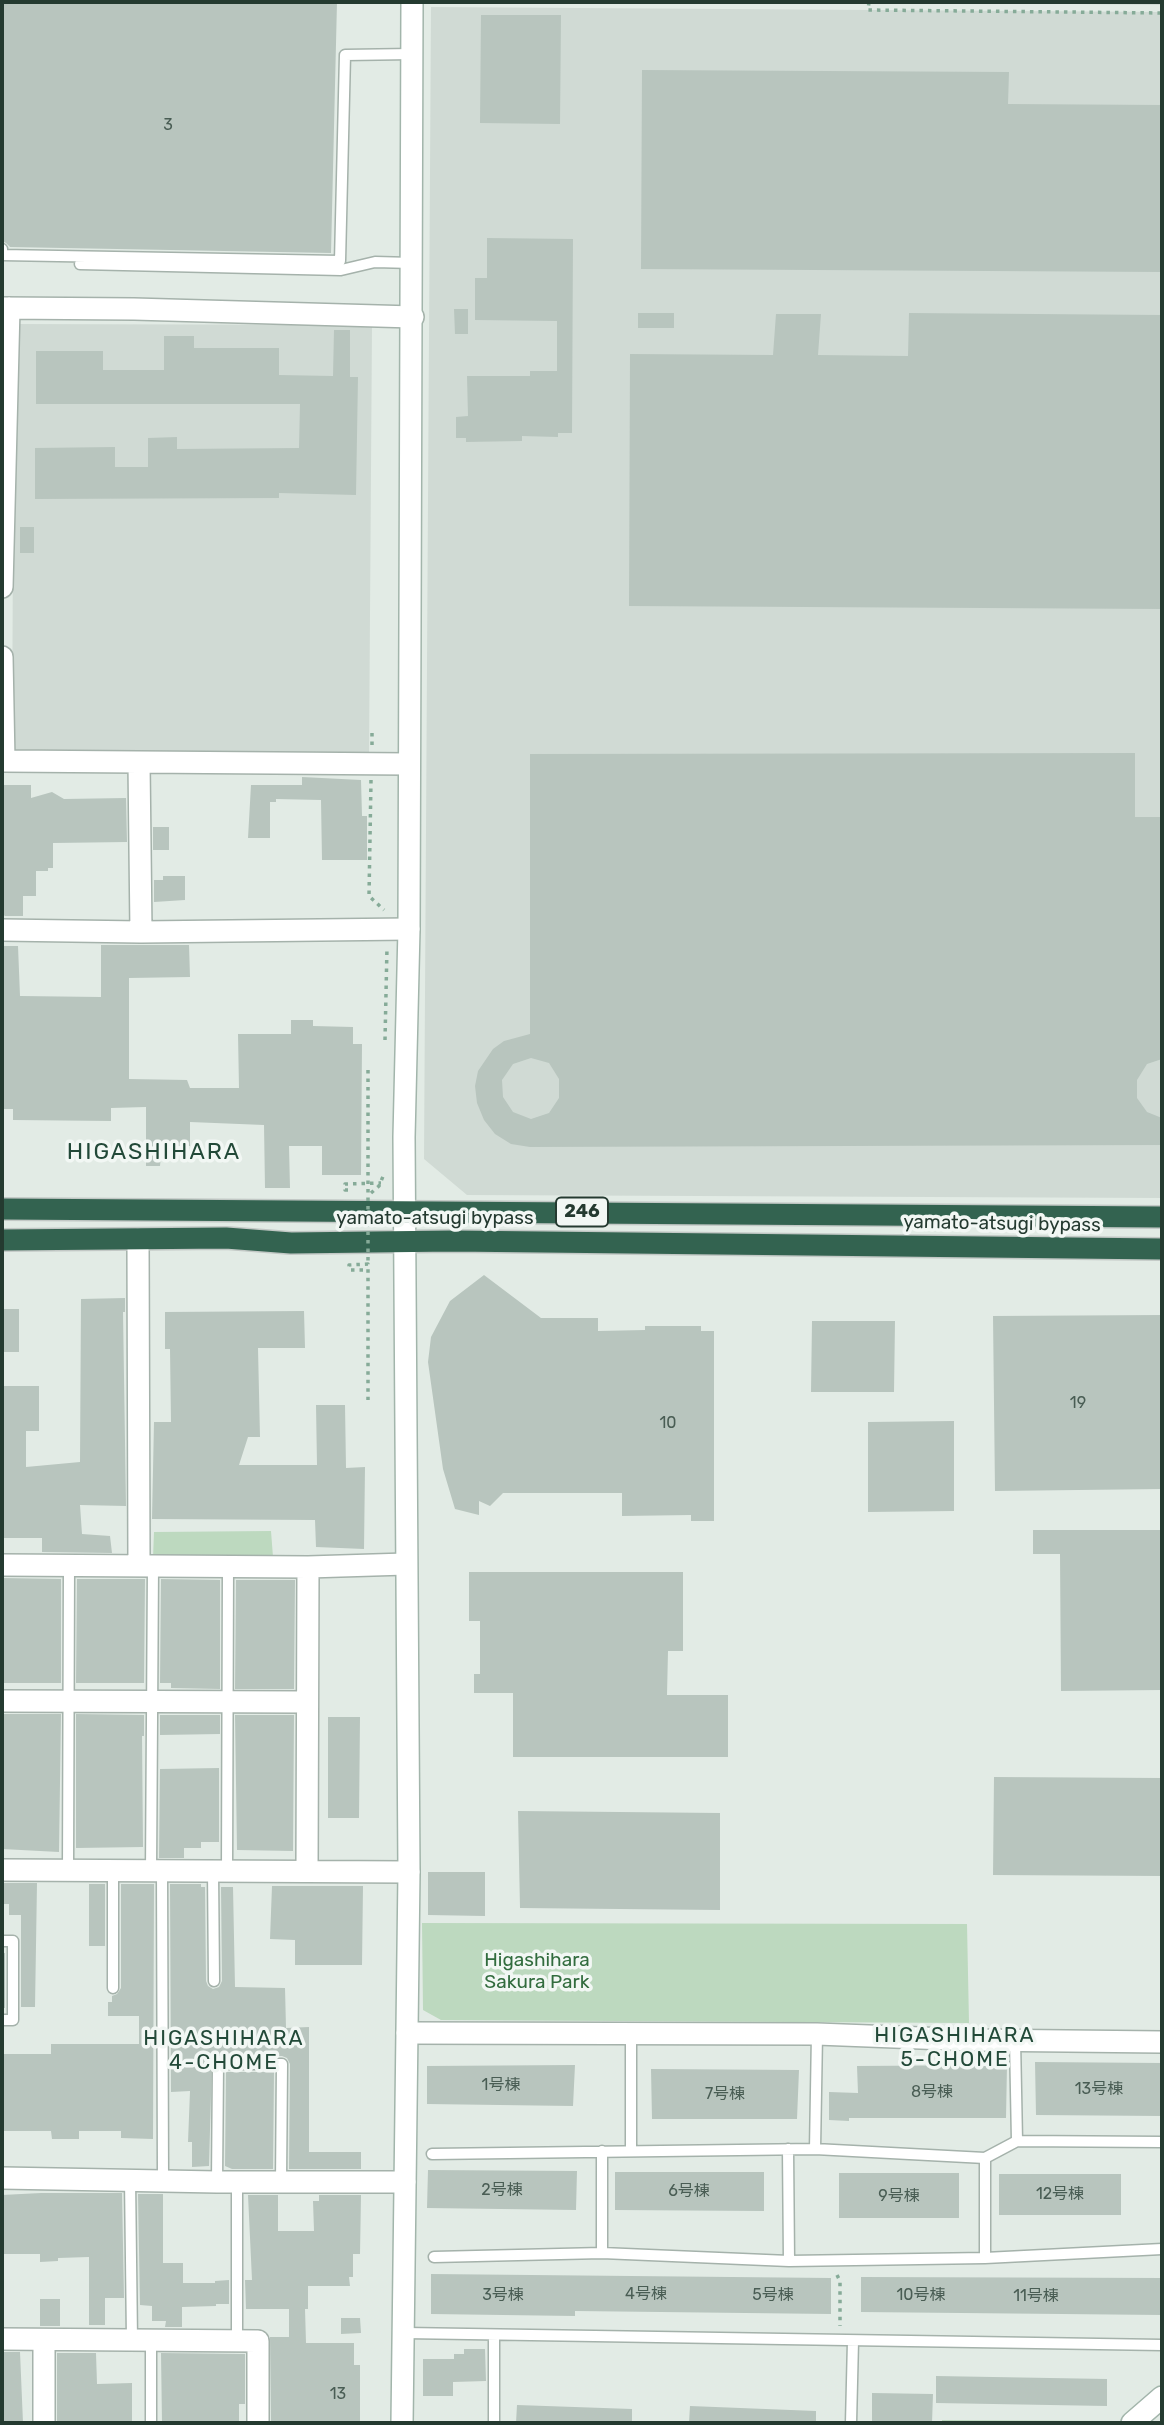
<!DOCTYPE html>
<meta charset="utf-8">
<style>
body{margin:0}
#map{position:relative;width:1164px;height:2425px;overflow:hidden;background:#e2ebe5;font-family:Rubik,sans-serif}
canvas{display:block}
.frame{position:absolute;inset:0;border:4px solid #243a30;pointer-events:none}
</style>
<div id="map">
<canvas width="1164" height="2425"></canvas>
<div class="frame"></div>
</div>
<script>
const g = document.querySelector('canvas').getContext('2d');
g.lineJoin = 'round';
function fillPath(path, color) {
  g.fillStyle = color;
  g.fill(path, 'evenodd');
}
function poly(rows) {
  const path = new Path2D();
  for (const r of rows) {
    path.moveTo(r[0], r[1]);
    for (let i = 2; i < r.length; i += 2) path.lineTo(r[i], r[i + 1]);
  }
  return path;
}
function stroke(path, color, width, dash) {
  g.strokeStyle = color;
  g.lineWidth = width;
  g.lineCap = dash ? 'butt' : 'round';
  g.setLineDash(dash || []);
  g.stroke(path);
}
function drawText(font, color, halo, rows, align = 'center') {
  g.font = font + ' Rubik,"Noto Sans JP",sans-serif';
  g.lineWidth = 7;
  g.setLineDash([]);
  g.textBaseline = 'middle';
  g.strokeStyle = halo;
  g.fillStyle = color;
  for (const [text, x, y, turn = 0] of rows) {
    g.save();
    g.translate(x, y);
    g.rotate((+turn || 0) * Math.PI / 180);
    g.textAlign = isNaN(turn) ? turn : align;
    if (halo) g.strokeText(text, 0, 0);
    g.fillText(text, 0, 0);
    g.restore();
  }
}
fillPath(poly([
 [895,2,1162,2,1162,5,896,2],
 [431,7,1162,12,1162,1198,467,1195,424,1159],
 [14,324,372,325,369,758,18,756,12,750]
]), '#d0dad4');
fillPath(poly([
 [271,1531,273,1557,153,1558,154,1532],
 [422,1923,967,1924,969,2023,441,2020,423,2010],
 [942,2420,1116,2421,1117,2423,942,2423]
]), '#bdd9bf');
fillPath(poly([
 [2,2,337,2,331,253,10,247,6,243,2,241],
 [481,15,561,15,560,124,480,123],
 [642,70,1009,72,1008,104,1162,105,1162,272,641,269],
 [487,238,573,239,572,433,558,433,558,437,522,436,522,441,466,442,466,438,456,438,456,417,468,416,467,376,530,376,530,371,557,371,557,321,475,320,475,278,487,278],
 [454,309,468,309,468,334,455,334],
 [638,313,674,313,674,328,638,328],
 [909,313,1162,315,1162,609,629,606,630,354,773,355,776,314,821,314,818,355,908,356],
 [334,330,350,330,350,377,358,377,356,495,279,493,279,498,35,499,35,448,115,447,115,467,148,467,148,438,177,437,177,449,299,448,300,404,36,404,36,351,103,351,103,370,164,370,164,336,194,336,194,348,279,348,279,375,333,376],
 [20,527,34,527,34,553,20,553],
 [1135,753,1135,817,1162,817,1162,1059,1147,1064,1137,1080,1137,1098,1147,1112,1162,1118,1162,1145,530,1147,511,1144,495,1134,484,1120,477,1103,475,1086,478,1071,493,1049,504,1041,530,1034,530,754],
 [531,1058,549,1063,559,1079,559,1098,549,1113,531,1119,513,1112,503,1097,502,1080,513,1064],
 [302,777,361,780,362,816,367,816,367,860,322,860,321,800,276,799,276,802,270,802,270,838,248,838,251,785,302,785],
 [2,785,31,785,31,798,52,792,64,799,126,798,127,842,53,843,53,868,48,868,48,871,36,871,36,896,23,896,23,916,5,916,2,914],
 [153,827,169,827,169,850,153,850],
 [163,876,185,876,185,900,154,902,154,880,163,880],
 [101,945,189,945,190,977,129,978,129,1079,187,1080,190,1088,239,1088,238,1034,291,1034,291,1020,313,1020,313,1026,353,1027,353,1044,362,1044,361,1175,322,1175,322,1146,289,1146,290,1188,265,1188,264,1125,190,1122,190,1146,162,1146,160,1166,146,1166,146,1107,111,1108,111,1121,13,1120,13,1109,2,1109,2,946,18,946,20,996,101,997],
 [484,1275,541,1318,598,1318,598,1331,645,1330,645,1326,701,1326,701,1331,714,1331,714,1521,691,1521,691,1515,622,1516,622,1493,503,1493,490,1506,479,1501,479,1515,455,1509,443,1469,428,1362,431,1337,450,1301],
 [125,1298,125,1312,123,1312,126,1506,80,1505,82,1534,110,1536,112,1553,42,1552,42,1538,2,1538,2,1386,39,1386,39,1431,26,1431,26,1467,80,1462,81,1299],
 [2,1309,19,1309,19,1352,2,1352],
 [304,1311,305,1348,258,1348,260,1437,248,1437,239,1465,317,1465,316,1405,345,1405,346,1468,365,1467,364,1549,316,1547,315,1520,152,1519,154,1422,171,1422,170,1349,165,1349,165,1312],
 [1162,1315,1162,1489,995,1491,993,1316],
 [812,1321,895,1321,894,1392,811,1392],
 [954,1421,954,1511,868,1512,868,1422],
 [1033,1530,1162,1530,1162,1690,1061,1691,1060,1554,1033,1554],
 [469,1572,683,1572,683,1651,668,1651,667,1695,728,1695,728,1757,513,1757,513,1693,474,1693,474,1674,480,1674,480,1621,469,1621],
 [2,1578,61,1579,61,1683,2,1683],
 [77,1579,145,1579,144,1683,76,1683],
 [161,1579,220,1580,220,1689,171,1688,171,1683,160,1683],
 [236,1580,295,1580,294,1689,235,1689],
 [2,1714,61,1714,59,1852,2,1849],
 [76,1714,144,1715,144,1736,142,1736,143,1847,76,1848],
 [160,1715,220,1715,220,1734,160,1735],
 [235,1715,294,1715,293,1851,237,1850],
 [328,1717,360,1717,359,1818,328,1818],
 [219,1768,219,1842,201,1842,201,1848,184,1848,184,1858,159,1858,160,1769],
 [994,1777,1162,1778,1162,1876,993,1875],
 [518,1811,720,1813,720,1910,520,1908],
 [428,1872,485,1872,485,1916,428,1915],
 [2,1883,37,1883,35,2007,21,2007,21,1915,9,1915,9,1904,2,1904],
 [89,1884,105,1884,105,1946,89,1946],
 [121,1884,154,1884,153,2139,121,2138,121,2131,79,2131,79,2139,52,2139,51,2131,2,2131,2,2054,51,2054,51,2044,139,2044,139,2016,108,2016,108,2002,112,2002,112,1996,117,1994,121,1988],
 [170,1884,201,1884,201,1887,205,1887,206,1981,208,1986,213,1989,219,1987,222,1981,221,1887,233,1887,235,1987,285,1988,286,2028,309,2027,309,2152,361,2152,361,2169,289,2169,290,2064,287,2058,282,2056,218,2056,212,2059,209,2166,192,2167,192,2142,188,2142,190,2091,171,2092],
 [272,1886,363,1886,362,1965,295,1965,295,1940,270,1939],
 [2,1953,5,1953,5,2008,2,2008],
 [1035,2062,1162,2063,1162,2116,1036,2115],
 [575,2065,573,2106,427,2104,427,2066],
 [1007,2065,1006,2118,849,2118,849,2121,829,2120,829,2092,858,2093,857,2066],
 [651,2069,799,2070,797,2119,652,2119],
 [226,2072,274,2072,273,2169,232,2169,225,2166],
 [428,2170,577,2171,576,2210,427,2208],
 [615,2172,764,2172,764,2211,615,2210],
 [839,2173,959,2173,959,2218,839,2218],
 [999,2174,1121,2174,1121,2215,999,2215],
 [41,2193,122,2193,124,2298,105,2298,105,2325,89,2325,89,2257,58,2258,58,2261,40,2262,40,2254,2,2254,2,2195],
 [138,2194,163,2194,163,2263,183,2263,183,2283,215,2283,215,2281,229,2280,229,2304,216,2304,216,2306,182,2307,182,2327,165,2327,166,2321,152,2321,152,2306,140,2305],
 [248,2195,278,2195,278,2231,314,2231,313,2201,319,2201,319,2195,361,2195,360,2254,353,2254,353,2277,349,2277,350,2286,308,2286,308,2309,305,2309,306,2343,354,2343,354,2365,360,2365,360,2423,271,2423,270,2337,289,2337,289,2309,246,2309,245,2280,252,2280],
 [431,2274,831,2278,831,2314,575,2311,575,2316,431,2314],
 [861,2277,1162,2278,1162,2315,861,2312],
 [40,2299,60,2299,60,2326,40,2326],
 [341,2318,360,2318,361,2333,341,2334],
 [464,2349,485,2349,486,2381,453,2382,453,2396,423,2396,423,2359,454,2359,454,2354,464,2354],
 [2,2352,20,2352,23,2423,2,2423],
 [57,2353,96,2353,97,2384,132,2383,132,2423,57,2423],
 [161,2353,245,2354,245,2404,239,2404,239,2423,162,2423],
 [936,2376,1107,2379,1107,2406,936,2403],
 [872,2393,933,2394,932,2423,872,2423],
 [517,2405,632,2409,632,2423,516,2423],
 [690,2406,816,2411,816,2423,689,2423]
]), '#b8c5be');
const lane = poly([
 [2,249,2,255,340,261,345,55,412,54],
 [80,264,341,270,375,262,412,263],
 [68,1870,69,1566],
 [113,1871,113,1988],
 [151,1871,153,1566],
 [162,1871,163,2180],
 [213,1871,214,1981],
 [227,1871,228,1566],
 [2,1941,13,1941,13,2020,2,2020],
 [631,2033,631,2150],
 [1015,2040,1017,2141],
 [788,2149,789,2261],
 [815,2149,817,2034],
 [432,2154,815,2149,985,2158,1017,2141,1162,2142],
 [985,2158,985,2258],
 [130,2179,132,2340],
 [217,2182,218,2064,282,2064,281,2182],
 [237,2182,237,2341],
 [602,2253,602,2151],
 [434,2257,602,2253,789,2261,985,2258,1162,2249],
 [405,2333,1162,2345],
 [151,2423,151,2341],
 [494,2423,494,2335],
 [851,2423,853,2341]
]);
const street = poly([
 [2,308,134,309,413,317],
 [2,587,9,308],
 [2,657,4,761,409,764],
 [139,763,141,932],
 [2,930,141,932,409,929],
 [138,1239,139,1566],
 [2,1565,308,1567,406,1564],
 [2,1701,307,1702],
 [2,1870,409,1872],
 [307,1871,308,1567],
 [407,2033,817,2034,972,2040,1162,2042],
 [2,2178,217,2182,405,2182],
 [2,2339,258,2341,258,2423],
 [44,2423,44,2340]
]);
const secondary = poly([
 [402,2423,409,1872,404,1137,409,929,412,2],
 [1132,2423,1162,2397]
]);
const highway = poly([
 [2,1209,1162,1217],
 [2,1240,226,1238,291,1243,453,1241,1162,1249]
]);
stroke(lane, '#a5b2ab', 13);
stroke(street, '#a5b2ab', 24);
stroke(secondary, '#a2b5ab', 24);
stroke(highway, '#c2c8c5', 24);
stroke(poly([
 [869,2,868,10,1162,13],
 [372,745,372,729],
 [371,780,369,896,384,910],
 [385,1040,387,947],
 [348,1190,345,1190,345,1184,381,1183],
 [371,1193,379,1186,384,1174],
 [363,1270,350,1270,349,1265,368,1264,368,1400],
 [837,2275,840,2281,840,2326]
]), '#86ab98', 3.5, [3.5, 5]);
stroke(lane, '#fff', 10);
stroke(street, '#fff', 21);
stroke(secondary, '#fff', 21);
stroke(highway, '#336350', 21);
stroke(poly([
 [368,1070,368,1264]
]), '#86ab98', 3.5, [3.5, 5]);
drawText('16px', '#495d54', null, [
 ["3",168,125],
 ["19",1078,1403],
 ["10",668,1423],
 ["1号棟",501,2085],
 ["13号棟",1099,2089],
 ["8号棟",932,2092],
 ["7号棟",725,2094],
 ["2号棟",502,2190],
 ["6号棟",689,2191],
 ["12号棟",1060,2194],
 ["9号棟",899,2196],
 ["4号棟",646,2294],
 ["3号棟",503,2295],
 ["5号棟",773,2295],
 ["10号棟",921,2295],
 ["11号棟",1036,2296],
 ["13",338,2394]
]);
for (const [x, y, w] of [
 [582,1212,52]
]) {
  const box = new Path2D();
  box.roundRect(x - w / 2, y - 14.5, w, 29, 5);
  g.fillStyle = '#f2f7f4';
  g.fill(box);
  stroke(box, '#243a30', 2);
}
drawText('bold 18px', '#243a30', null, [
 ["246",582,1212]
]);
drawText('19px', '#243a30', '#f2f7f4', [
 ["yamato-atsugi bypass",435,1219],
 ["yamato-atsugi bypass",1002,1224,1]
]);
drawText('19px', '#326c3e', '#f2f7f4', [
 ["Higashihara",537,1961],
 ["Sakura Park",537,1983]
]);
g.letterSpacing = '2px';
drawText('21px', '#224938', '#f2f7f4', [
 ["HIGASHIHARA",955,2036],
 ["5-CHOME",955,2060],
 ["HIGASHIHARA",224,2039],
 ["4-CHOME",224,2063]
]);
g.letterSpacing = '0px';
g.letterSpacing = '2px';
drawText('23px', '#224938', '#f2f7f4', [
 ["HIGASHIHARA",154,1152]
]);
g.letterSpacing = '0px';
</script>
